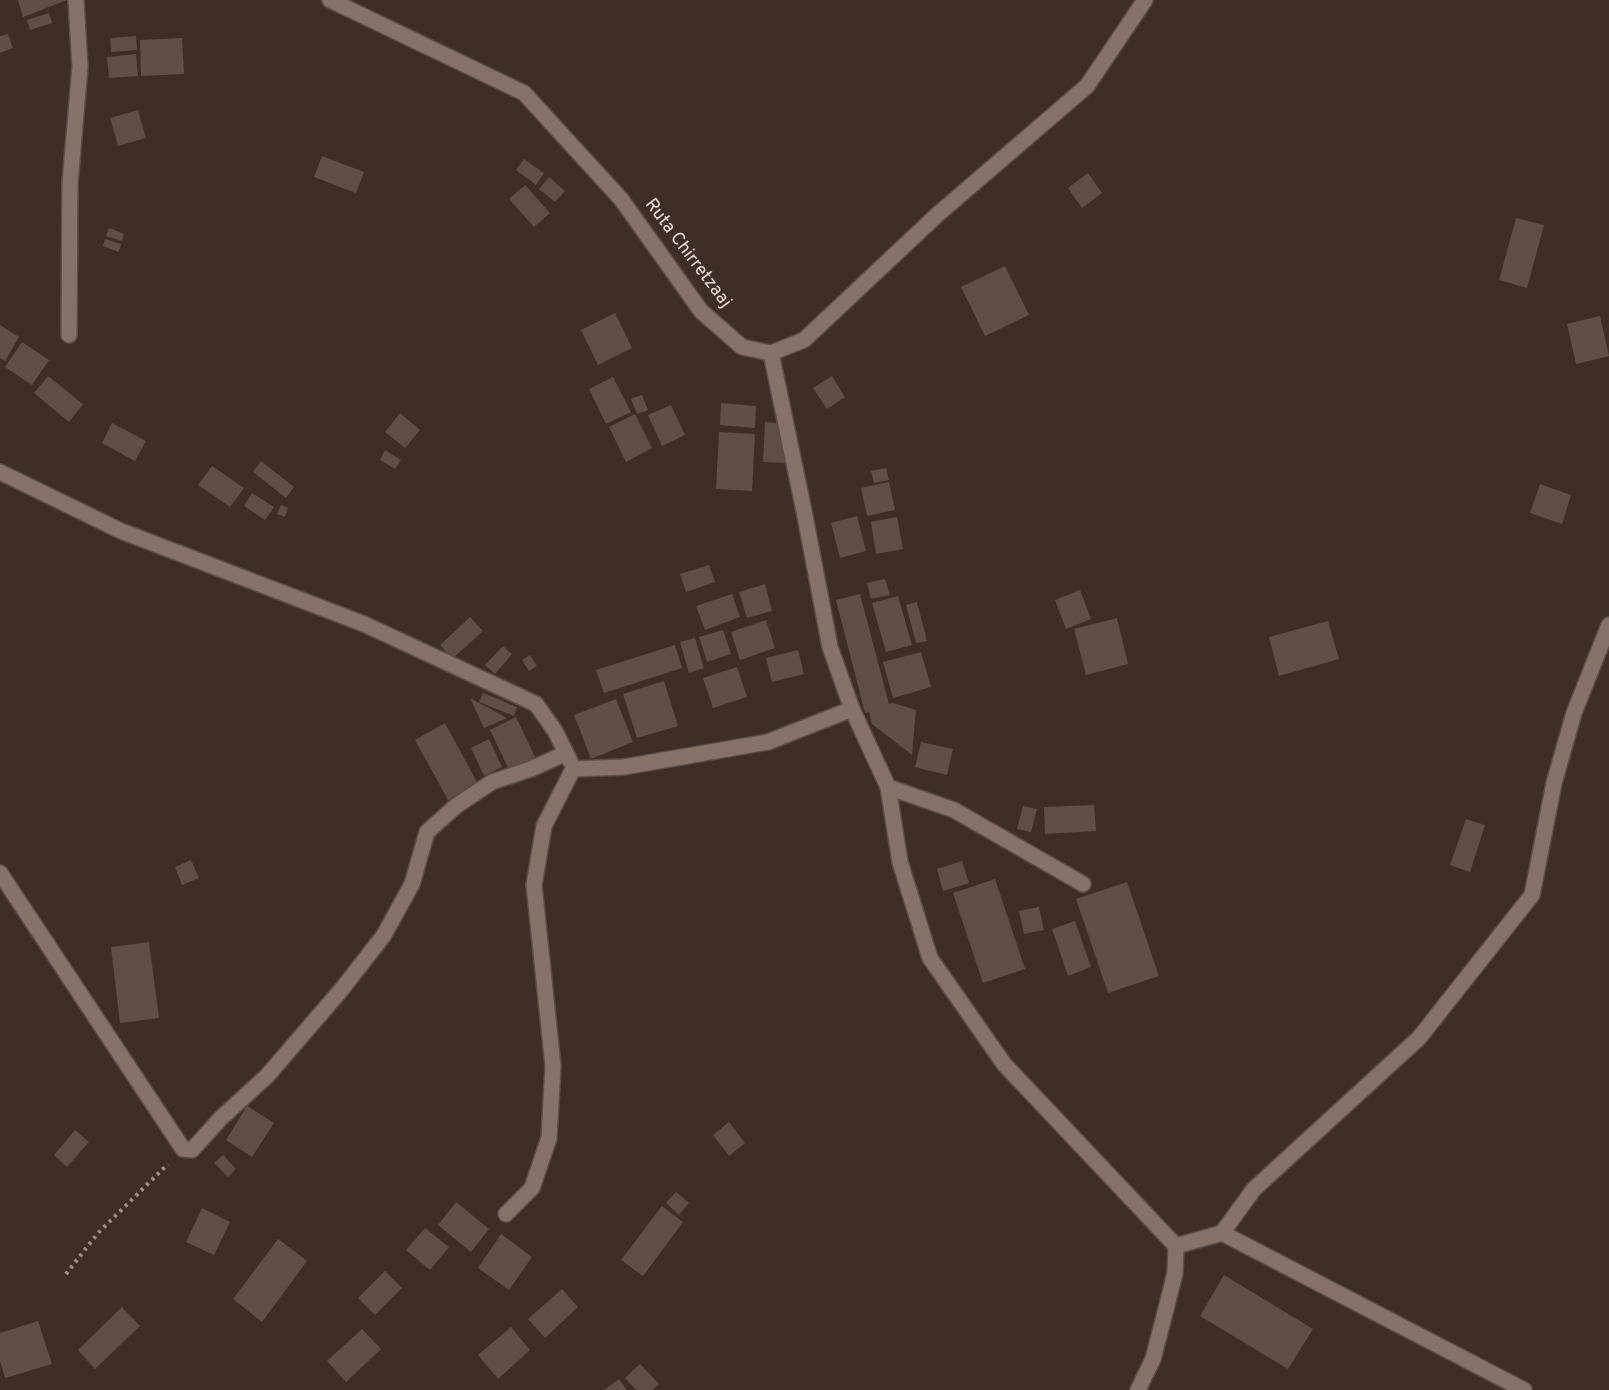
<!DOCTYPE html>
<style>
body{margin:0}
canvas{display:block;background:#3f2e26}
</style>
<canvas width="1609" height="1390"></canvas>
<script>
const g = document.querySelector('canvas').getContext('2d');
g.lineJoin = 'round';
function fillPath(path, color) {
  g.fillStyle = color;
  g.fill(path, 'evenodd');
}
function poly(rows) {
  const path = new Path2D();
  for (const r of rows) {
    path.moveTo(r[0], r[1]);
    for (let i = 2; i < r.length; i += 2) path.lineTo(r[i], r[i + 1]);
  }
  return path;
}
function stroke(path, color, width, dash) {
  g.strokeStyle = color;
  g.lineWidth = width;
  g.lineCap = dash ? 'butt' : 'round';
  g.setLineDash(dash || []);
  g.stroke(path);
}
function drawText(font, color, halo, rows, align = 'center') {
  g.font = font + ' Overpass,sans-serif';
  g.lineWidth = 5;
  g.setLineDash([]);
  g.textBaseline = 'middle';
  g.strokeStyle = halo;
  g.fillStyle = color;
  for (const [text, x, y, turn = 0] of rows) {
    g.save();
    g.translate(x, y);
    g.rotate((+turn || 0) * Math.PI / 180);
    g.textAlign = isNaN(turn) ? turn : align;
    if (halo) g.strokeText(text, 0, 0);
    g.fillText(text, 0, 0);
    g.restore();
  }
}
fillPath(poly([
 [18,0,67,0,23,17],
 [49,13,52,23,30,30,27,20],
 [8,34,13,48,0,53,0,36],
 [136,36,137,50,111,52,110,38],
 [182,38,184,74,141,76,140,40],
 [136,54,138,76,109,78,107,57],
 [138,110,146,138,118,146,110,118],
 [322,156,364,172,356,193,314,177],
 [524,159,544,173,536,185,516,170],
 [1088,173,1102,193,1082,208,1068,188],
 [549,177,565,191,555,202,539,189],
 [525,185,550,213,534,227,509,199],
 [1516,218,1544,225,1527,288,1499,280],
 [109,228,124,234,122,241,106,236],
 [105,239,121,244,119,252,103,246],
 [1005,266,1029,315,985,336,961,287],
 [615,313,632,348,598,365,581,330],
 [1600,316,1609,356,1576,364,1567,324],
 [0,325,19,337,5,361,0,358],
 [22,342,49,360,32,385,5,367],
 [48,376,83,404,69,422,34,393],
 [832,376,845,397,827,409,813,388],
 [613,377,631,412,606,424,589,389],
 [642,395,648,410,637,414,631,399],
 [721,403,756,406,755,428,720,425],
 [671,405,685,435,662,446,648,415],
 [400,413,420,430,405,448,385,432],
 [635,414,652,448,626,462,609,427],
 [765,422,783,424,785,463,763,462],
 [112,423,146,441,135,461,102,443],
 [719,432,755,434,752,491,716,489],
 [385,450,401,460,395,469,380,460],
 [261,461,294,487,286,498,253,472],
 [212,466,244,488,230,507,198,485],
 [886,468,889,480,874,483,871,471],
 [889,482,895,510,867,516,861,488],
 [1540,484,1571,495,1562,524,1530,513],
 [252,493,274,507,265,520,244,506],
 [281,505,288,508,285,517,277,514],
 [857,516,866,551,840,558,831,523],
 [897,517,903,549,876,554,871,522],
 [709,565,715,582,686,592,680,574],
 [885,579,890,595,871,599,867,583],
 [765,584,772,611,747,618,739,592],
 [1080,590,1091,619,1066,629,1055,600],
 [732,594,740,617,705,630,696,606],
 [860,594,889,704,893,703,916,710,912,755,872,724,869,712,865,713,836,600],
 [898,596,912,645,886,652,872,603],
 [917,602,927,641,916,643,906,605],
 [470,617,483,631,452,659,440,645],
 [1117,618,1128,664,1086,675,1074,629],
 [766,620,775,648,740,660,731,632],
 [1328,621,1339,659,1279,676,1269,637],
 [723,630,731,654,707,662,699,637],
 [695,638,704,668,689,673,680,642],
 [675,645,682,668,604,693,596,670],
 [503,646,512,654,495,674,485,665],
 [798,650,804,674,772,682,766,658],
 [921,652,931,687,893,698,883,662],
 [530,655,537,666,529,671,522,660],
 [737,667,747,697,713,708,703,678],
 [664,681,678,726,637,738,623,694],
 [483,693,517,707,514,716,479,702],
 [470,698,507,718,484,728],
 [616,699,633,742,591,759,574,715],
 [516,717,536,759,510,772,490,730],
 [445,723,478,784,448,800,415,740],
 [489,739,502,767,484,776,471,748],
 [921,742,953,749,947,775,915,767],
 [1094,805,1096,831,1045,834,1044,807],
 [1023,806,1037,809,1031,832,1017,829],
 [1466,819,1485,825,1470,872,1450,865],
 [191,860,199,878,182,885,175,867],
 [962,861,969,883,943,891,937,869],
 [995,879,1025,969,983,983,953,893],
 [1127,882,1159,976,1108,993,1076,899],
 [1039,907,1044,930,1024,934,1019,911],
 [1075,921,1091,967,1068,976,1052,929],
 [149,942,159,1018,120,1023,111,947],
 [247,1106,274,1123,252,1157,226,1140],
 [729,1122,745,1143,729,1156,713,1135],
 [75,1130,89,1142,67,1167,54,1155],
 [223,1155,236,1169,228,1177,214,1163],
 [676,1192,689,1203,679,1215,666,1203],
 [456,1202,489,1229,471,1252,438,1225],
 [662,1206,683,1222,643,1276,621,1260],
 [202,1208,230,1222,214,1255,186,1242],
 [425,1228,449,1247,430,1270,406,1250],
 [501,1234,532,1257,509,1290,478,1268],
 [278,1239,307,1261,262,1322,233,1299],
 [385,1271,402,1288,375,1315,358,1298],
 [1224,1275,1313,1329,1288,1369,1200,1316],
 [562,1289,578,1307,545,1338,528,1319],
 [122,1307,140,1326,95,1369,78,1350],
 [38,1321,52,1364,5,1378,0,1361,0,1333],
 [511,1327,530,1350,498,1379,478,1355],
 [362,1329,381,1349,346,1382,327,1361],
 [640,1364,659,1384,652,1390,636,1390,625,1378],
 [619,1379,627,1390,604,1390]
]), '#614e45');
const minor = poly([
 [69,335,70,183,80,67,76,0],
 [771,353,804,511,830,647,852,709,888,787,954,810,1083,884],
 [0,472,121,531,364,624,536,704,555,731,570,761],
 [888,787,900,862,930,958,1004,1064,1176,1246,1222,1233,1524,1390],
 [0,873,177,1140,183,1149,192,1150,221,1118,267,1076,342,989,384,935,412,884,427,832,456,806,492,782,531,769,566,753],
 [506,1214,532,1188,549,1138,553,1066,534,885,544,826,573,769,624,767,768,742,852,709],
 [1222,1233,1254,1189,1419,1038,1532,895,1554,783,1574,713,1609,625],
 [1138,1390,1153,1359,1166,1309,1175,1273,1176,1246]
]);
const tertiary = poly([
 [330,0,524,93,621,199,701,311,742,347,771,353,804,340,937,215,1087,86,1145,0]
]);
stroke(minor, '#5c4d46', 18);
stroke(tertiary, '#5c4d46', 18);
stroke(poly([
 [66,1274,98,1233,168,1164]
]), '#9b8c86', 4, [3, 4.5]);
stroke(minor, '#877269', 15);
stroke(tertiary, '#877269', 15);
drawText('18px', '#e8dcd7', '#3f2e26', [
 ["Ruta Chirretzaaj",687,254,53]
]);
</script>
